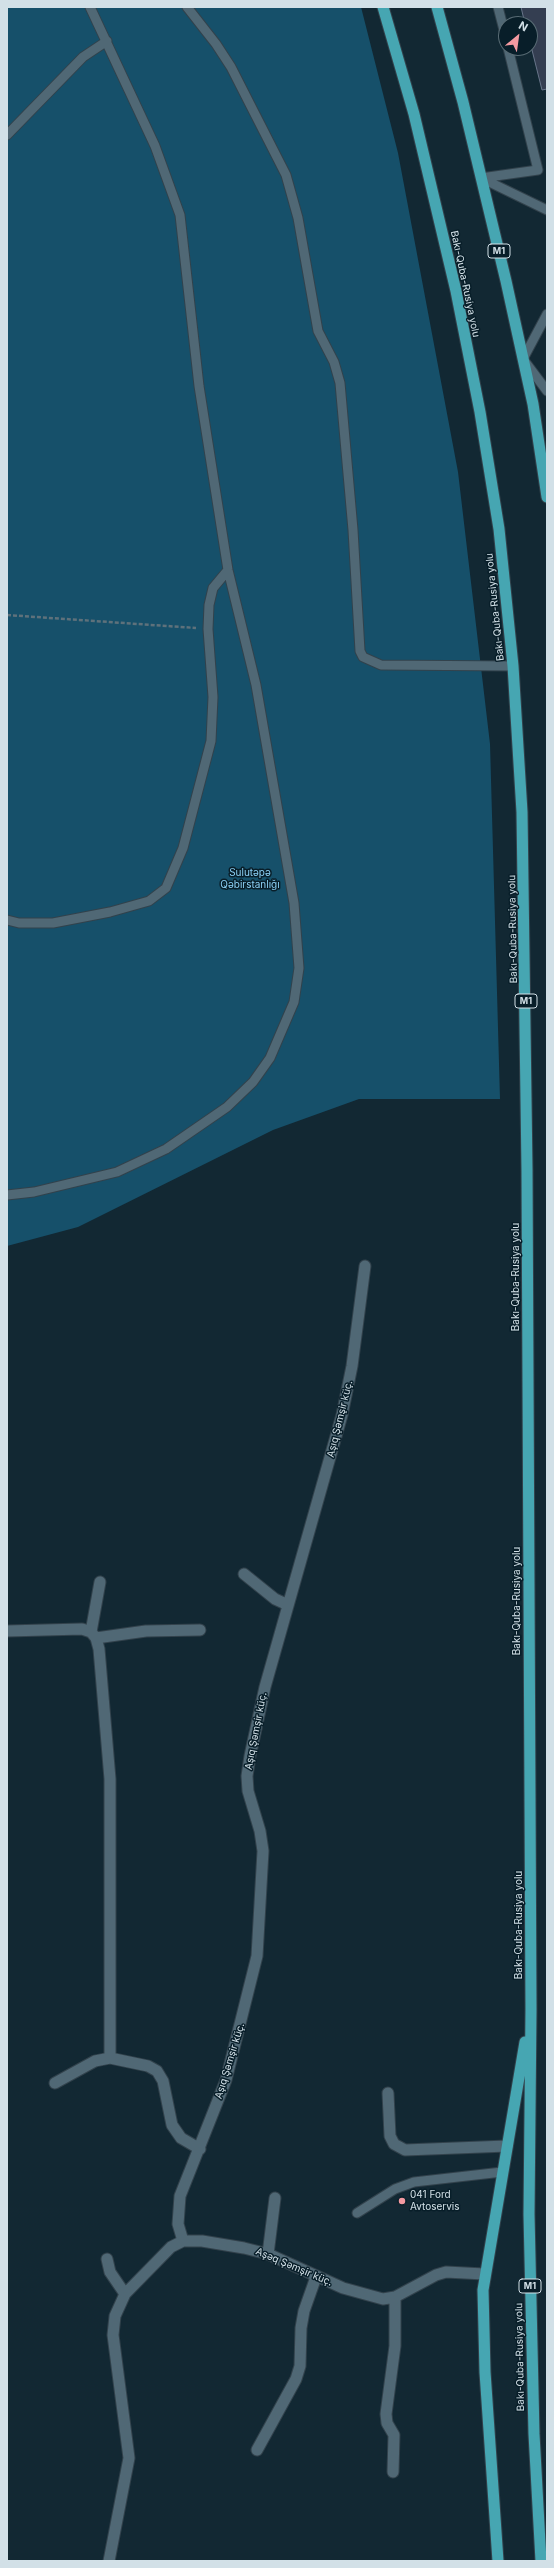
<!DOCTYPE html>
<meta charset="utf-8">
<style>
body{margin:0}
#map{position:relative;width:554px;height:2568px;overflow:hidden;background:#122833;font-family:Inter,sans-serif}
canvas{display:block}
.frame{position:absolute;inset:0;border:8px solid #d2e0e7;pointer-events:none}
.north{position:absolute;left:498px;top:16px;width:40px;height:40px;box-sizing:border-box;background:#081e29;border:1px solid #596c75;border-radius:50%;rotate:29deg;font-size:11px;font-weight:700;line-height:16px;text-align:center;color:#d2e0e7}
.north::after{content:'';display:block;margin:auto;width:14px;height:18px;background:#f49aa1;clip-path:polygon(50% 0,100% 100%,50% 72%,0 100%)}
</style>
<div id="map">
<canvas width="554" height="2568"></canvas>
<div class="frame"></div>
<div class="north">N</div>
</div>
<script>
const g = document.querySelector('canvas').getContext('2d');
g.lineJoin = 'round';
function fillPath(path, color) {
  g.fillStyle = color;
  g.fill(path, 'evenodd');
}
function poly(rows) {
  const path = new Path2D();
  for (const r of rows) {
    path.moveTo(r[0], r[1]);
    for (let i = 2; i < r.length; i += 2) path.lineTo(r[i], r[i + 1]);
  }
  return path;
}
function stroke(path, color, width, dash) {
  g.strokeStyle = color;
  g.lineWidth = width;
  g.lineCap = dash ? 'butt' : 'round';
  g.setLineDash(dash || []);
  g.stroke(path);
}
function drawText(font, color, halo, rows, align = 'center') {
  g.font = font + ' Inter,sans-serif';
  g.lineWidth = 3;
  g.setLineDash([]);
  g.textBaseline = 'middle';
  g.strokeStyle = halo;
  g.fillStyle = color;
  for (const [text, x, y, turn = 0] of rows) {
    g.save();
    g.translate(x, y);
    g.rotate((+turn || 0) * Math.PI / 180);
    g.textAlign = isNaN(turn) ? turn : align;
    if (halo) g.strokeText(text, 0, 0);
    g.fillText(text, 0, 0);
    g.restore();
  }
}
fillPath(poly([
 [7,7,361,7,398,153,458,472,490,744,500,1099,359,1099,273,1130,78,1227,7,1246]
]), '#16506a');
const building = poly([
 [521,7,547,7,547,89,542,90,530,42,530,24,525,24,521,7]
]);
fillPath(building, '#343e51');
stroke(building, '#69758a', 1);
const service = poly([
 [187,7,216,44,231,67,286,175,298,218,318,331,334,362,340,383,353,530,360,651,363,657,381,665,513,666],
 [498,7,506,38],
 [7,135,83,57,107,41],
 [481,178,538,170,508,48],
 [481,178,547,210],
 [547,314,523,359,547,391],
 [7,920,19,923,53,923,110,912,149,901,166,888,183,848,211,741,213,697,208,629,209,605,213,588,228,570],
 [7,1195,34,1192,117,1172,166,1149,227,1107,253,1082,270,1058,294,1002,299,968,294,903,256,685,228,570,199,386,180,215,155,146,90,7],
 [357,2213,395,2189,414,2182,502,2172]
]);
const minor = poly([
 [244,1574,275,1599,288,1605],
 [7,1631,82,1629,91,1632,96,1638,99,1649,110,1779,110,2058],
 [91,1632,100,1582],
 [96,1638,146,1631,200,1630],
 [55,2083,95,2061,110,2058,148,2066,157,2071,163,2081,172,2125,181,2138,200,2149],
 [388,2093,390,2136,394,2144,405,2150,507,2146],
 [183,2241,178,2224,180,2196,226,2080,257,1956,263,1851,260,1831,248,1791,247,1776,250,1756,265,1687,342,1415,352,1366,365,1266],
 [268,2254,275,2198],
 [107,2259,110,2272,125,2294],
 [257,2450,296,2379,300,2366,301,2328,304,2311,316,2277],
 [393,2472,394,2435,387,2423,386,2414,395,2346,395,2297],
 [109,2561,129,2458,113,2335,115,2316,125,2294,171,2247,183,2241,202,2241,244,2248,268,2254,343,2288,383,2299,395,2297,436,2275,446,2272,484,2274]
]);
const trunk = poly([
 [383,7,414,114,456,291,480,412,499,529,513,666,522,812,527,1170,531,2010,529,2214,534,2434,541,2561],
 [437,7,463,102,506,281,533,404,547,497],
 [498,2561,485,2372,483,2290,525,2042]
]);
stroke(service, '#32424c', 11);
stroke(minor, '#32424c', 13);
stroke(trunk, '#32424c', 13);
stroke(poly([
 [7,615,196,628]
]), '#5e717b', 2.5, [4, 2]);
stroke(service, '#506875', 9);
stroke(minor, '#506875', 11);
stroke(trunk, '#46a6b2', 11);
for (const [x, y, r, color] of [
 [402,2201,4,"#f49aa1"]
]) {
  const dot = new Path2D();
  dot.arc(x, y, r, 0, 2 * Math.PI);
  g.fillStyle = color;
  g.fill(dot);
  stroke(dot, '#081e29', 1.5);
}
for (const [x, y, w] of [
 [499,251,22],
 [526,1001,22],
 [530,2286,22]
]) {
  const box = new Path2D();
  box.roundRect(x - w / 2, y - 7, w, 14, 3);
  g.fillStyle = '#081e29';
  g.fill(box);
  stroke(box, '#d2e0e7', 1);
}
drawText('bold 9px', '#d2e0e7', null, [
 ["M1",499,251],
 ["M1",526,1001],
 ["M1",530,2286]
]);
drawText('10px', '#d2e0e7', '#081e29', [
 ["Bakı-Quba-Rusiya yolu",465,284,78],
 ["Bakı-Quba-Rusiya yolu",495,607,-96],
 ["Bakı-Quba-Rusiya yolu",513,929,-91],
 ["Bakı-Quba-Rusiya yolu",516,1277,-90],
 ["Aşıq Şəmşir küç.",340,1419,-76],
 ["Bakı-Quba-Rusiya yolu",517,1601,-90],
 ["Aşıq Şəmşir küç.",256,1731,-79],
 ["Bakı-Quba-Rusiya yolu",519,1925,-90],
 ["Aşıq Şəmşir küç.",230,2061,-73],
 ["Aşəq Şəmşir küç.",294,2267,23],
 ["Bakı-Quba-Rusiya yolu",520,2357,-91]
]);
drawText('10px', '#8bcff4', '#081e29', [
 ["Sulutəpə",250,873],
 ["Qəbirstanlığı",250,885]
]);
drawText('10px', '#d2e0e7', '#081e29', [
 ["041 Ford",410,2195],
 ["Avtoservis",410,2207]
], 'left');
</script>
